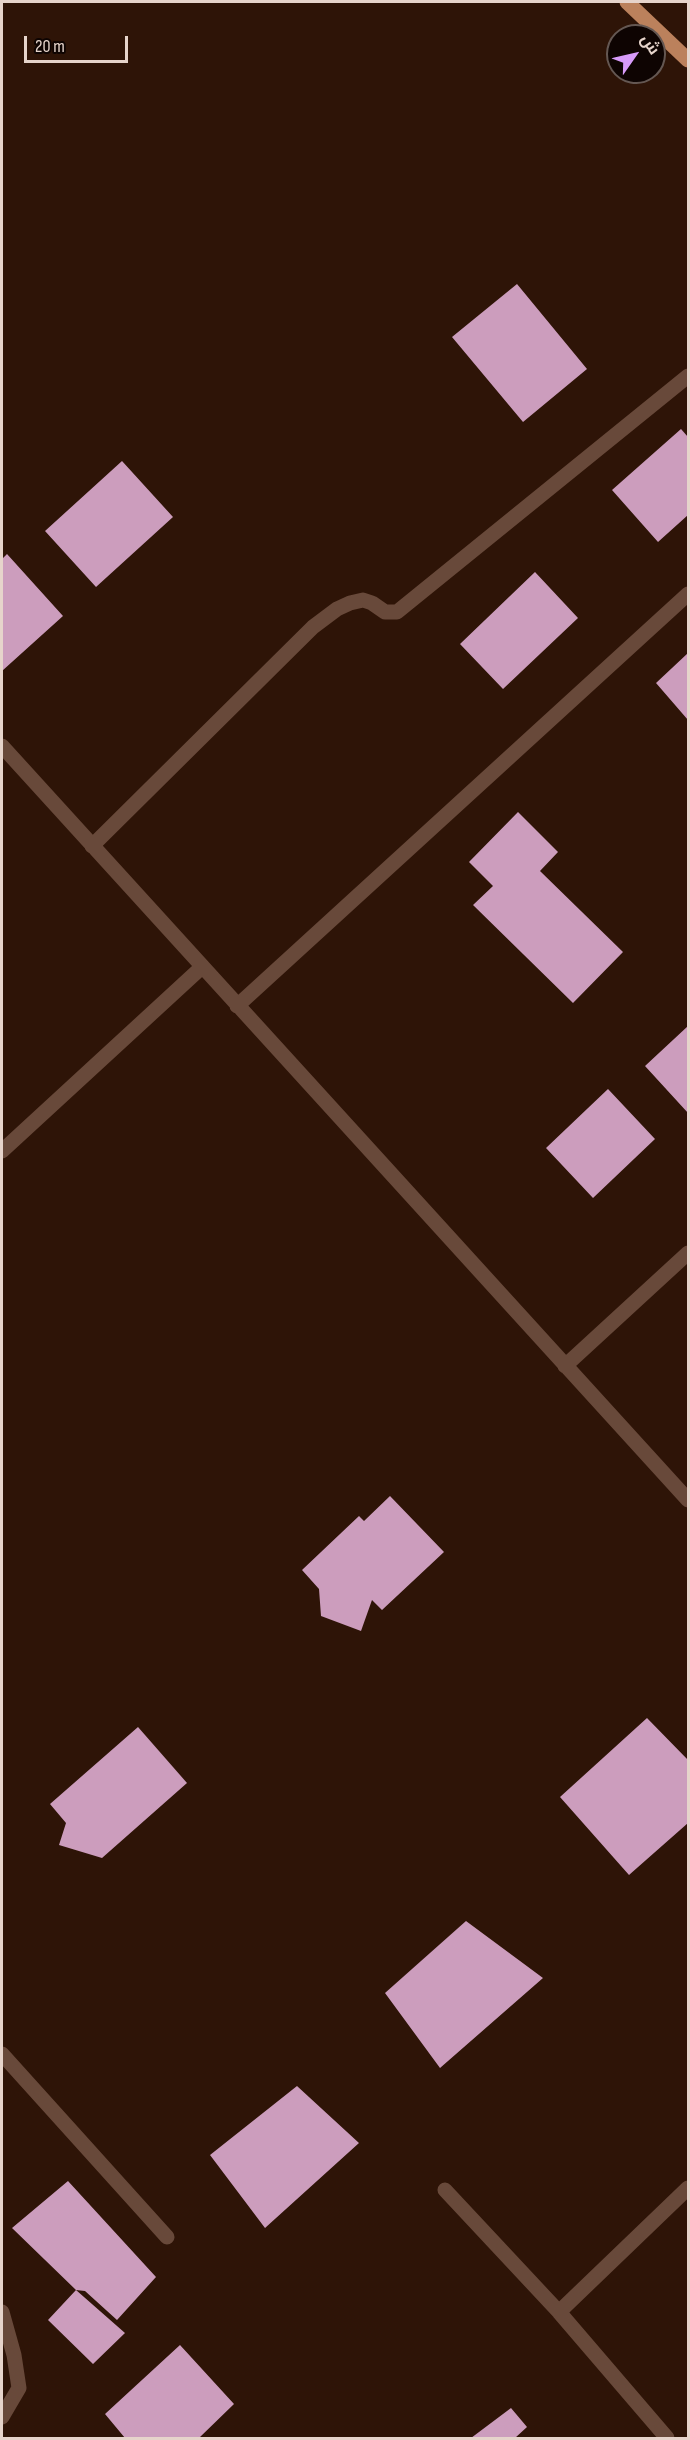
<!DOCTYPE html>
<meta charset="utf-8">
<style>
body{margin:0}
#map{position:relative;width:690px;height:2440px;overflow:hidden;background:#2e1407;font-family:"Sofia Sans Condensed",Cairo,sans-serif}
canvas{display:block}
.frame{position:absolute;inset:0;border:3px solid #e6d4cb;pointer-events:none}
.north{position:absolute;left:606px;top:24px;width:60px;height:60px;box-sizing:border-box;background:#0e0402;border:2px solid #645752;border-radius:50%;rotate:56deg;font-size:16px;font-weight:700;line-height:24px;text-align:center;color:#e6d4cb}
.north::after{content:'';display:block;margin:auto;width:21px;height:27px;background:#d79bf9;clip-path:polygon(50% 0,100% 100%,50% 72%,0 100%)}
.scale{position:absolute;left:24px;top:36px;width:104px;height:27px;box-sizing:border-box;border:3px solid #e6d4cb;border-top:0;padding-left:8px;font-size:18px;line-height:21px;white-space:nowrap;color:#e6d4cb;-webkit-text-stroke:4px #0e0402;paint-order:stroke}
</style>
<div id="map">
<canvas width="690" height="2440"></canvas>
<div class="frame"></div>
<div class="north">ش</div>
<div class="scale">20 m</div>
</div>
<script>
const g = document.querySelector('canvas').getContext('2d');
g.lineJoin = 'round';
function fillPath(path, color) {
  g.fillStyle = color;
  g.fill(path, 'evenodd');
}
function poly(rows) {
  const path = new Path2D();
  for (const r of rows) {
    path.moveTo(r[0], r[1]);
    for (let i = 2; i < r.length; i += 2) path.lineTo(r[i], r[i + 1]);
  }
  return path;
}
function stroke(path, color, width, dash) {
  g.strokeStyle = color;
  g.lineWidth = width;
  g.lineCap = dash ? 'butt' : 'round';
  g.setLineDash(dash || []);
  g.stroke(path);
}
fillPath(poly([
 [517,284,587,369,523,422,452,337],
 [681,429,688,437,688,515,658,542,612,490],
 [122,461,173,517,96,587,45,531],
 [7,554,63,616,2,671,2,559],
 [535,572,578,618,503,689,460,644],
 [688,653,688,720,656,683],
 [518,812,558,852,540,871,623,952,573,1003,473,905,493,886,469,862],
 [688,1026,688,1113,645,1066],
 [608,1089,655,1139,593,1198,546,1148],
 [390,1496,444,1552,382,1610,372,1600,361,1631,321,1616,319,1589,302,1570,359,1516,364,1521],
 [647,1718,688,1760,688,1823,629,1875,560,1797],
 [138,1727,187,1783,102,1858,59,1845,66,1823,50,1804],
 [466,1921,543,1978,440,2068,385,1993],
 [297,2086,359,2143,265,2228,210,2155],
 [68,2181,156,2277,117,2320,85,2291,76,2290,12,2228],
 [76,2290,125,2333,93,2364,48,2320],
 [180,2345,234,2404,199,2438,125,2438,105,2414],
 [511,2408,527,2427,515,2438,471,2438]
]), '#cc9dbd');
stroke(poly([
 [2,746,688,1500],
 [92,846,313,627,337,609,350,603,363,600,372,603,385,612,397,612,688,376],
 [237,1006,688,594],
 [2,1151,202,967],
 [565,1366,688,1253],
 [2,2054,167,2237],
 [445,2190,559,2312,667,2438],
 [2,2312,14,2355,19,2388,2,2417],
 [559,2312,688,2188]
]), '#68493a', 15);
stroke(poly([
 [627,2,688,60]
]), '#bb815c', 15);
</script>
